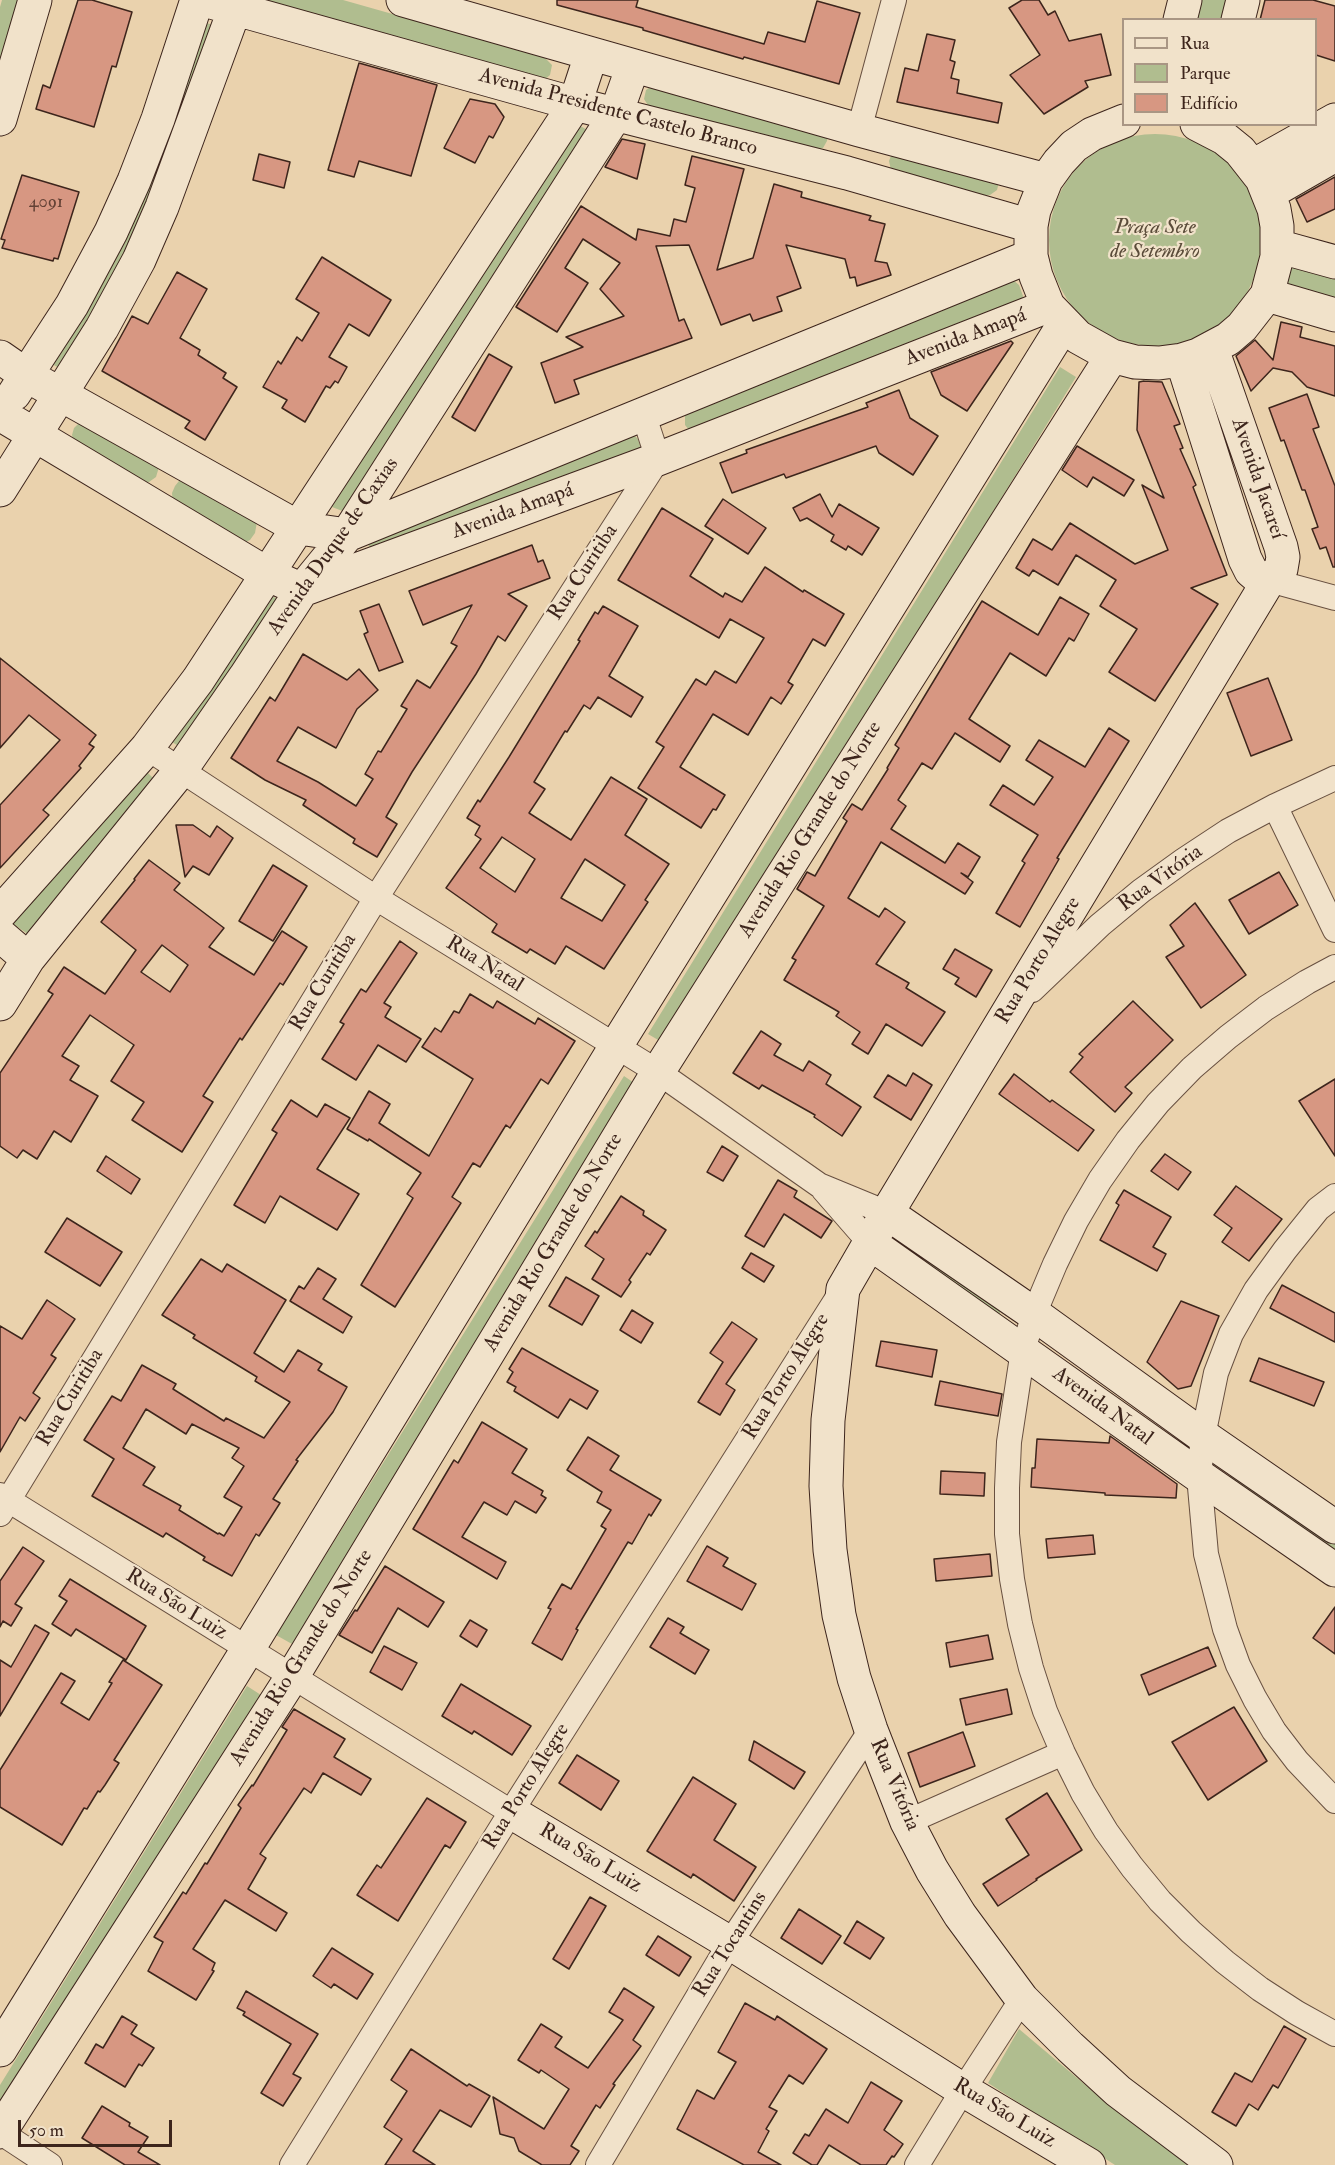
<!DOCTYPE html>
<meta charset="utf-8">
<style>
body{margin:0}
#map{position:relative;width:1335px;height:2165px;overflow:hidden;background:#ead2ad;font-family:"IM FELL Double Pica",serif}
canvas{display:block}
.legend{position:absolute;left:1122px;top:18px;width:195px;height:108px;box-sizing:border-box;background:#f1e2ca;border:2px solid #a99684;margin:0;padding:8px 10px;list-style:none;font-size:18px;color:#3d251c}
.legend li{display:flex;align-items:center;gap:12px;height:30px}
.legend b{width:30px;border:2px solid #a99684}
.scale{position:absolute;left:18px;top:2120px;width:154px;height:27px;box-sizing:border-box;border:3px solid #3d251c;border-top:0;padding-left:8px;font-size:18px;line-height:21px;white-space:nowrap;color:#3d251c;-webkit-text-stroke:4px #f1e2ca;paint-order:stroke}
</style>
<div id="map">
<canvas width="1335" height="2165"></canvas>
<ul class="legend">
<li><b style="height:8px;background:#f1e2ca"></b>Rua</li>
<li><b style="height:16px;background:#b0bd8f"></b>Parque</li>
<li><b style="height:16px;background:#d79782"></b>Edifício</li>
</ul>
<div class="scale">50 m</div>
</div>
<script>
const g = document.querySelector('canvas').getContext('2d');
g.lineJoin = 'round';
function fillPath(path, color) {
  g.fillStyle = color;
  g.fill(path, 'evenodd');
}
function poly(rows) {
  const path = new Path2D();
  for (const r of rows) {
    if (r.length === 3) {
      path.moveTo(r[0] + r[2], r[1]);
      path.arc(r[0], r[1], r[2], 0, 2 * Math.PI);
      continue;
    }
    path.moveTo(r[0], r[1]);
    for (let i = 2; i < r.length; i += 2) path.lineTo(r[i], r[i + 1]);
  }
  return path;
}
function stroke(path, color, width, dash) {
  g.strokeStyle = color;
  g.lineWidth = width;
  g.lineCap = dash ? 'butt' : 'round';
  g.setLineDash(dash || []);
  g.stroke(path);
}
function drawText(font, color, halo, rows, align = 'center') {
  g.font = font + ' "IM FELL Double Pica",serif';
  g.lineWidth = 4.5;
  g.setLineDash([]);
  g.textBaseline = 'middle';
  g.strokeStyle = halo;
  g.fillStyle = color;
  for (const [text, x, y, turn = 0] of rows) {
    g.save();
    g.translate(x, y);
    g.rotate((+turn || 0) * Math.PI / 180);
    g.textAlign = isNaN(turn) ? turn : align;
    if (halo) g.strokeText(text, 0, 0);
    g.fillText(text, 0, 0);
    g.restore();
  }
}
fillPath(poly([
 [2,0,20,0,0,72,0,7],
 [266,0,343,0,544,57,552,65,550,75,543,81,269,4],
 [1202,0,1227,0,1221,19,1197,20],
 [203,22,220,27,123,265,59,368,47,361],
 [654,84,828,132,827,141,823,148,815,150,649,107,644,99,646,90],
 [577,124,589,131,345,512,332,507],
 [1155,240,106],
 [892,153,999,182,997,190,990,195,983,196,891,170,889,161],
 [1287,262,1335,275,1335,304,1279,289],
 [1012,279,1019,285,1023,296,1020,308,689,430,685,425,685,407],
 [1060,367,1076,377,665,1044,648,1034],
 [80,422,159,467,156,477,149,482,141,482,74,443,72,435,74,428],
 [631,432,638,439,641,448,371,550,368,544],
 [188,479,258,516,255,533,250,540,244,543,173,505,172,493,175,486,179,481],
 [268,593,280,601,183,749,172,742],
 [147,772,155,780,29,935,12,923],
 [624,1076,640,1087,292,1644,276,1635],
 [897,1226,1007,1302,999,1314,889,1236],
 [1237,1466,1335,1535,1335,1551,1229,1477],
 [247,1686,261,1695,7,2105,0,2101,0,2085],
 [1019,2029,1095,2093,1141,2126,1201,2165,1115,2165,988,2083]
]), '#b0bd8f');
const building = poly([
 [78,0,92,0,132,12,116,67,112,66,94,127,36,109,43,85,50,88,78,0],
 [557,0,638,0,636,7,764,44,768,32,805,42,817,1,860,13,839,84,744,57,743,59,643,30,643,28,557,5,557,0],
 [1022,0,1039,0,1048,15,1055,11,1069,41,1101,34,1111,75,1085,81,1088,87,1044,114,1010,75,1040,55,1009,8,1022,0],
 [1265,0,1313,0,1335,6,1335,61,1316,55,1316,20,1260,20,1265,0],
 [927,34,955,40,950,60,955,62,951,78,959,80,957,93,1002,103,998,123,897,102,905,68,918,71,927,34],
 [359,63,437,85,411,176,359,161,354,177,328,170,359,63],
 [470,99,495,104,504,117,493,138,489,136,475,163,444,148,470,99],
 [622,139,645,144,637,179,605,167,622,139],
 [259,154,290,162,284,188,253,180,259,154],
 [692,156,744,169,717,270,753,258,774,184,802,192,801,197,871,216,869,220,885,224,875,261,887,263,891,275,857,286,855,277,850,278,845,259,786,245,801,288,777,297,782,311,753,321,750,314,721,325,689,245,656,246,679,321,684,319,692,338,574,380,579,394,555,403,541,363,583,347,566,337,624,316,600,289,620,263,583,239,565,268,588,283,557,332,516,307,581,206,636,240,638,229,670,236,674,219,686,222,695,188,685,185,692,156],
 [22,175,79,192,58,259,54,258,53,261,2,248,5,240,1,239,22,175],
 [1335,177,1335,209,1307,222,1296,199,1335,177],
 [322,257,391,300,369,336,349,324,329,357,347,367,338,383,335,381,330,388,326,386,305,422,282,408,287,400,263,387,278,361,281,364,297,337,302,341,319,313,296,299,322,257],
 [177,272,207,289,180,338,200,350,198,355,226,373,223,378,237,387,205,440,185,428,190,421,102,371,132,316,148,324,177,272],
 [1281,322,1302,327,1300,337,1335,346,1335,396,1307,387,1292,372,1273,368,1251,391,1236,356,1255,340,1273,360,1281,322],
 [1011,341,1013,343,967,411,941,395,931,372,1011,341],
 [489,354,512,367,475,431,452,417,489,354],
 [1144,381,1162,382,1180,424,1174,426,1183,448,1180,449,1196,485,1193,487,1227,575,1191,588,1218,604,1155,701,1109,672,1137,629,1100,606,1116,580,1076,555,1058,585,1033,570,1029,576,1016,568,1033,539,1052,550,1070,523,1135,564,1168,550,1142,485,1164,498,1137,430,1139,382,1144,381],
 [899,390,910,418,938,436,913,475,879,453,876,446,786,478,784,474,732,493,720,463,747,453,746,450,868,407,866,403,899,390],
 [1307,394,1319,427,1313,429,1335,486,1335,567,1333,567,1326,547,1320,549,1312,529,1318,527,1305,490,1302,490,1284,440,1281,441,1269,408,1307,394],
 [1077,446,1134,480,1124,496,1093,477,1087,487,1062,470,1077,446],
 [820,494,832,517,839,504,879,528,862,555,848,546,846,550,831,541,834,535,807,518,800,521,793,508,820,494],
 [723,499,766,528,748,554,705,526,723,499],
 [662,508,713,539,690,576,723,597,725,593,742,602,765,567,803,592,804,590,844,614,825,646,813,639,788,682,793,685,781,704,771,697,748,735,713,714,680,767,725,795,716,810,713,809,701,828,638,788,664,747,656,742,696,679,706,685,715,671,736,683,764,638,730,619,719,638,618,580,662,508],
 [532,545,538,562,543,560,550,578,508,594,527,606,505,641,498,636,476,674,412,772,386,817,397,824,377,857,353,843,355,839,303,805,306,800,265,780,231,758,270,697,275,701,303,654,347,680,359,669,378,690,357,709,336,748,298,727,277,761,318,782,356,806,373,779,365,774,378,751,381,752,407,709,401,706,417,680,430,688,457,646,451,643,472,605,423,625,409,591,532,545],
 [1060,597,1089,614,1074,641,1069,638,1046,676,1010,653,969,719,1010,746,1000,762,955,733,932,769,922,763,898,800,906,806,891,829,945,863,958,843,980,857,968,877,961,873,973,882,965,894,881,842,848,898,879,917,885,908,905,922,876,964,909,983,906,988,945,1012,922,1046,886,1024,868,1054,852,1044,860,1032,836,1016,839,1012,784,980,796,960,792,958,824,906,797,889,807,872,815,876,847,821,843,818,852,804,862,810,888,769,887,768,899,748,895,745,982,601,1038,635,1060,597],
 [379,604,403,662,379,671,364,634,368,632,360,611,379,604],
 [603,606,638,626,609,676,643,697,631,717,598,697,590,709,584,705,567,732,565,731,534,782,545,789,529,813,571,840,611,777,647,799,625,835,669,864,645,900,648,902,604,969,566,946,555,964,530,949,527,953,492,932,497,924,446,888,481,839,475,835,480,826,467,818,478,800,480,802,509,757,580,641,578,640,595,612,598,614,603,606],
 [502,837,535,859,515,892,480,868,502,837],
 [585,859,625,885,602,921,561,898,585,859],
 [0,658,96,735,89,744,94,747,79,766,81,768,43,810,49,815,0,868,0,805,60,740,29,715,0,748,0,658],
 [1268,678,1292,740,1251,756,1227,693,1268,678],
 [1109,728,1129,741,1057,858,1059,859,1020,927,996,913,1025,863,1022,861,1038,835,990,805,1003,785,1034,805,1053,777,1026,760,1039,740,1085,767,1109,728],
 [176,825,193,825,210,837,217,826,233,838,209,875,193,866,185,877,176,825],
 [149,860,180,883,174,890,224,928,209,947,254,975,282,931,307,947,283,985,280,983,242,1040,240,1038,203,1096,213,1102,182,1152,132,1120,144,1102,111,1081,134,1045,90,1015,62,1056,79,1066,70,1080,98,1096,71,1142,54,1131,37,1159,23,1150,17,1158,0,1146,0,1073,53,994,48,991,64,967,105,994,136,950,101,922,135,880,134,879,149,860],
 [162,945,188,965,170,992,141,972,162,945],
 [273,865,307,886,273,941,239,921,273,865],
 [1279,872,1298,905,1249,934,1229,900,1279,872],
 [1195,903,1246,975,1201,1008,1166,957,1184,946,1170,925,1195,903],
 [400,941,417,953,384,1003,391,1007,385,1017,421,1039,406,1062,378,1045,356,1080,322,1059,344,1024,340,1022,361,989,366,992,400,941],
 [955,949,992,970,976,997,955,984,959,978,943,969,955,949],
 [470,994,493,1008,497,1001,535,1024,538,1018,575,1041,548,1084,541,1079,510,1128,506,1125,480,1167,473,1163,452,1197,461,1203,395,1307,361,1285,413,1198,407,1194,421,1173,369,1139,368,1141,347,1129,369,1091,390,1104,379,1123,429,1156,473,1079,422,1047,435,1028,441,1032,454,1011,459,1013,470,994],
 [1133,1001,1173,1040,1125,1087,1132,1093,1115,1112,1070,1072,1083,1057,1079,1054,1133,1001],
 [761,1031,781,1044,774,1055,803,1071,809,1061,831,1075,826,1084,861,1107,842,1136,814,1117,815,1115,762,1085,759,1089,733,1073,761,1031],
 [913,1073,932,1085,911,1120,874,1097,888,1075,906,1086,913,1073],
 [1014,1074,1050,1102,1052,1100,1094,1130,1078,1151,999,1094,1014,1074],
 [1335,1079,1335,1156,1299,1101,1335,1079],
 [291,1100,317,1117,325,1104,350,1118,317,1169,359,1194,337,1230,280,1196,265,1223,234,1205,277,1133,272,1130,291,1100],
 [722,1146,738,1156,723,1181,707,1172,722,1146],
 [1165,1154,1191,1172,1178,1190,1151,1171,1165,1154],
 [106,1156,140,1179,131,1194,97,1171,106,1156],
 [778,1180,797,1191,794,1197,832,1221,821,1238,784,1214,764,1247,745,1236,778,1180],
 [1236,1186,1282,1219,1249,1261,1222,1242,1232,1228,1214,1215,1236,1186],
 [1124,1190,1171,1217,1153,1247,1166,1254,1157,1271,1100,1240,1119,1205,1116,1203,1124,1190],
 [621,1196,644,1211,643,1215,666,1230,650,1255,647,1253,629,1280,631,1282,621,1297,592,1279,604,1259,585,1246,595,1231,597,1233,621,1196],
 [67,1218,122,1252,100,1286,45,1252,67,1218],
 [751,1253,774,1266,764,1282,742,1268,751,1253],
 [201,1259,222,1272,227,1264,286,1300,254,1353,284,1372,298,1350,322,1364,318,1370,347,1387,333,1412,296,1460,298,1461,273,1499,280,1503,259,1536,256,1534,232,1576,203,1560,205,1557,166,1533,163,1537,92,1496,114,1459,84,1440,112,1396,121,1401,142,1365,176,1384,173,1389,224,1421,226,1418,264,1438,290,1402,255,1381,257,1377,193,1338,195,1335,162,1315,201,1259],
 [146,1409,186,1434,192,1424,239,1448,232,1458,244,1466,224,1497,242,1507,224,1536,219,1533,218,1534,179,1510,181,1506,143,1485,155,1467,123,1448,146,1409],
 [318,1268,336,1279,323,1299,352,1317,343,1333,290,1301,299,1286,304,1289,318,1268],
 [566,1277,599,1296,582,1325,549,1306,566,1277],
 [1282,1285,1335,1313,1335,1342,1270,1308,1282,1285],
 [47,1300,75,1319,51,1355,56,1358,33,1393,40,1398,25,1421,20,1417,0,1452,0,1326,22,1339,47,1300],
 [1181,1301,1219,1316,1191,1386,1178,1389,1147,1362,1181,1301],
 [632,1310,653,1323,641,1343,620,1330,632,1310],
 [732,1322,757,1339,726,1384,735,1390,720,1415,698,1402,723,1362,710,1353,732,1322],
 [881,1341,937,1350,932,1377,876,1366,881,1341],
 [522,1348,598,1391,587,1409,570,1399,558,1418,514,1391,516,1387,507,1382,513,1372,509,1369,522,1348],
 [1259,1358,1324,1382,1314,1406,1250,1381,1259,1358],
 [940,1381,1002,1394,998,1416,935,1405,940,1381],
 [482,1422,527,1449,512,1473,543,1491,541,1495,546,1498,536,1513,515,1501,507,1515,484,1502,462,1537,506,1562,497,1579,413,1529,454,1460,458,1463,482,1422],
 [1110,1436,1177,1484,1176,1498,1105,1495,1105,1493,1031,1487,1032,1468,1035,1468,1037,1439,1109,1443,1110,1436],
 [588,1437,619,1456,610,1470,661,1500,651,1516,649,1514,632,1544,628,1542,576,1629,578,1630,562,1660,532,1643,551,1609,548,1608,562,1584,571,1589,606,1529,601,1526,611,1510,597,1502,602,1492,567,1470,588,1437],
 [941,1471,985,1473,984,1496,940,1494,941,1471],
 [1093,1535,1095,1554,1048,1558,1046,1539,1093,1535],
 [707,1546,728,1558,723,1566,756,1584,742,1610,687,1581,707,1546],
 [23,1547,44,1561,15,1604,22,1608,11,1626,3,1621,0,1627,0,1581,23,1547],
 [990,1554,992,1576,936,1581,934,1559,990,1554],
 [385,1566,444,1602,428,1627,398,1608,372,1653,339,1635,355,1610,357,1611,385,1566],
 [70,1579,146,1626,126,1660,76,1629,71,1636,52,1624,67,1601,59,1596,70,1579],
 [1335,1607,1335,1654,1313,1638,1335,1607],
 [668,1618,684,1627,680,1633,709,1650,695,1674,650,1647,668,1618],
 [470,1620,487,1630,477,1647,460,1636,470,1620],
 [35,1625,49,1633,0,1716,0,1660,11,1667,35,1625],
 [988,1635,993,1659,950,1667,946,1643,988,1635],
 [384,1646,417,1663,402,1690,370,1672,384,1646],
 [1208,1647,1216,1666,1149,1695,1141,1675,1208,1647],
 [123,1660,162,1685,114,1760,119,1763,105,1785,100,1792,98,1791,87,1809,84,1808,62,1845,0,1807,0,1770,61,1673,75,1681,61,1703,89,1720,112,1683,109,1682,123,1660],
 [461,1684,531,1726,512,1755,474,1731,472,1734,442,1716,461,1684],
 [1007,1689,1012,1714,966,1725,960,1699,1007,1689],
 [1234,1707,1267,1761,1208,1800,1172,1742,1234,1707],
 [294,1709,345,1739,334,1757,371,1779,361,1795,323,1773,311,1793,304,1788,260,1854,266,1858,248,1889,287,1913,276,1931,225,1900,193,1949,215,1963,212,1970,214,1971,196,2000,148,1971,163,1942,154,1937,183,1892,186,1894,205,1863,207,1864,241,1808,238,1805,252,1785,253,1786,287,1730,282,1727,294,1709],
 [963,1732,975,1766,920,1787,908,1753,963,1732],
 [754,1741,805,1772,794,1789,749,1760,754,1741],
 [577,1755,619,1781,601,1810,559,1783,577,1755],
 [693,1777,736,1804,714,1840,756,1867,734,1901,693,1874,691,1878,647,1851,693,1777],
 [1047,1793,1082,1850,1036,1879,1037,1880,998,1906,983,1884,1029,1855,1006,1819,1047,1793],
 [427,1798,466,1822,450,1848,445,1845,398,1921,357,1895,377,1865,381,1868,427,1798],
 [590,1897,606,1906,569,1969,553,1959,590,1897],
 [799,1909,841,1936,822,1964,781,1938,799,1909],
 [857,1921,884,1938,870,1959,844,1943,857,1921],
 [658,1936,691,1957,679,1976,646,1955,658,1936],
 [332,1948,373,1974,357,1999,334,1984,331,1988,313,1976,332,1948],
 [624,1988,654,2007,633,2040,641,2046,613,2084,615,2085,600,2108,596,2105,571,2146,579,2151,570,2165,542,2165,519,2151,514,2138,500,2134,493,2097,544,2129,569,2089,541,2070,539,2073,518,2060,541,2024,562,2037,555,2047,588,2068,623,2020,609,2012,624,1988],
 [246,1991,318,2034,293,2074,301,2078,283,2106,261,2093,291,2044,243,2015,245,2012,237,2008,246,1991],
 [745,2003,775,2020,777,2016,827,2049,803,2084,789,2075,769,2107,777,2111,766,2129,769,2131,758,2152,781,2165,744,2165,677,2129,697,2090,714,2099,736,2062,718,2052,745,2003],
 [122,2016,137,2025,131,2034,154,2048,142,2066,139,2064,125,2087,85,2063,96,2044,103,2048,122,2016],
 [1284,2026,1306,2039,1278,2088,1273,2085,1258,2110,1249,2104,1236,2126,1212,2112,1235,2073,1252,2082,1284,2026],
 [411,2049,467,2086,469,2084,490,2096,471,2127,440,2110,413,2151,435,2165,385,2165,402,2139,384,2127,407,2091,391,2080,411,2049],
 [871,2082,902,2101,884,2130,903,2144,894,2157,892,2156,886,2165,861,2165,829,2145,817,2165,812,2165,793,2153,805,2134,809,2136,826,2109,848,2123,871,2082],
 [102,2106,130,2123,129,2126,148,2137,138,2152,160,2165,125,2165,82,2138,102,2106]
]);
fillPath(building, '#d79782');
stroke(building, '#3d251c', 1.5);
const street = poly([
 [859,130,894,0],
 [1269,580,1335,598],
 [147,748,376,898,658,1072,819,1185,887,1213],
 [1275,806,1335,930],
 [1335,967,1307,982,1266,1008,1228,1037,1192,1068,1158,1103,1128,1140,1100,1180,1076,1221,1055,1264,1034,1314,1023,1350,1009,1442,1007,1488,1007,1534,1012,1579,1020,1624,1031,1668,1045,1711,1063,1753,1083,1793,1106,1831,1132,1867,1160,1901,1191,1932,1225,1962,1260,1989,1297,2013,1335,2034],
 [1032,990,1100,925,1141,891,1184,860,1228,831,1275,806,1335,778],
 [823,1189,870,1243],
 [1335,1196,1318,1209,1285,1250,1256,1290,1231,1334,1216,1373,1203,1436,1199,1476,1206,1554,1225,1629,1238,1665,1255,1699,1274,1731,1297,1761,1335,1801],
 [0,1495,511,1812],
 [0,1514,376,898,658,459,643,413],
 [907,1822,1063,1753],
 [0,2132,50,2165],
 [292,2165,511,1812,840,1294],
 [598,2165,730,1943,871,1730],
 [917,2165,963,2090,1022,1999]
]);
const secondary = poly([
 [204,0,575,104,847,173,1031,226],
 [403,0,859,130,1046,180],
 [1180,20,1185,0],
 [1238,20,1243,0],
 [0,119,35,0],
 [1124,121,1092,134,1074,146,1059,162,1046,180,1034,210,1031,226,1031,256,1036,276,1048,306,1078,337,1112,356,1135,362,1159,363,1182,360,1198,355,1228,339,1242,327,1267,295,1277,257,1277,226,1274,209,1262,179,1240,151,1224,138,1197,124],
 [1253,166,1335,120],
 [1269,193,1335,155],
 [1277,246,1335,262],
 [1267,295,1335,315],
 [0,357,26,375,299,528,347,535,1031,256],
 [1182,360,1245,559,1251,571,1258,577,1269,580,1281,569,1283,557,1281,547,1212,349],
 [14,394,72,305,111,232,134,181,158,119,197,0],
 [0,414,269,575,302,590,658,459,1048,306],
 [0,490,102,328,139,260,162,207,238,0],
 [0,913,147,748,198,680,575,104,591,55],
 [0,935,28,959],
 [0,1004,28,959,180,771,245,677,302,590,347,535,616,114,633,66],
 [887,1213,1034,1314,1203,1436,1335,1527],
 [870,1243,1199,1476,1335,1570],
 [511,1812,730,1943,963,2090,1089,2165],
 [0,2050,248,1649,616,1046,1064,324],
 [0,2132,292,1677,658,1072,1112,356],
 [1216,2165,1118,2091,1070,2047,1022,1999,960,1915,932,1870,907,1822,871,1730,854,1678,839,1615,830,1550,826,1486,828,1420,843,1289,887,1213,1269,580]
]);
stroke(street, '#685040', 26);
stroke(secondary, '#3d251c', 35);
stroke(street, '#f1e2ca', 24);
stroke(secondary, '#f1e2ca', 33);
drawText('18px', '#644236', null, [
 ["4091",46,203]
]);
drawText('21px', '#3d251c', '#f1e2ca', [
 ["Avenida Presidente Castelo Branco",618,113,15],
 ["Avenida Amapá",966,338,-21],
 ["Avenida Jacareí",1257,479,71],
 ["Avenida Amapá",513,512,-20],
 ["Avenida Duque de Caxias",334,547,-55],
 ["Rua Curitiba",584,573,-57],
 ["Avenida Rio Grande do Norte",811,830,-58],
 ["Rua Vitória",1161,879,-36],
 ["Rua Porto Alegre",1039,961,-59],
 ["Rua Natal",484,965,32],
 ["Rua Curitiba",324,983,-59],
 ["Avenida Rio Grande do Norte",554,1243,-59],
 ["Rua Porto Alegre",787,1377,-58],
 ["Rua Curitiba",71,1398,-59],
 ["Avenida Natal",1102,1407,36],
 ["Rua São Luiz",176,1605,32],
 ["Avenida Rio Grande do Norte",302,1658,-58],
 ["Rua Vitória",894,1785,67],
 ["Rua Porto Alegre",527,1787,-58],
 ["Rua São Luiz",590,1859,31],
 ["Rua Tocantins",731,1945,-58],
 ["Rua São Luiz",1004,2114,31]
]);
drawText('italic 21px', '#5a4b39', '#f1e2ca', [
 ["Praça Sete",1155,228],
 ["de Setembro",1155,252]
]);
</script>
